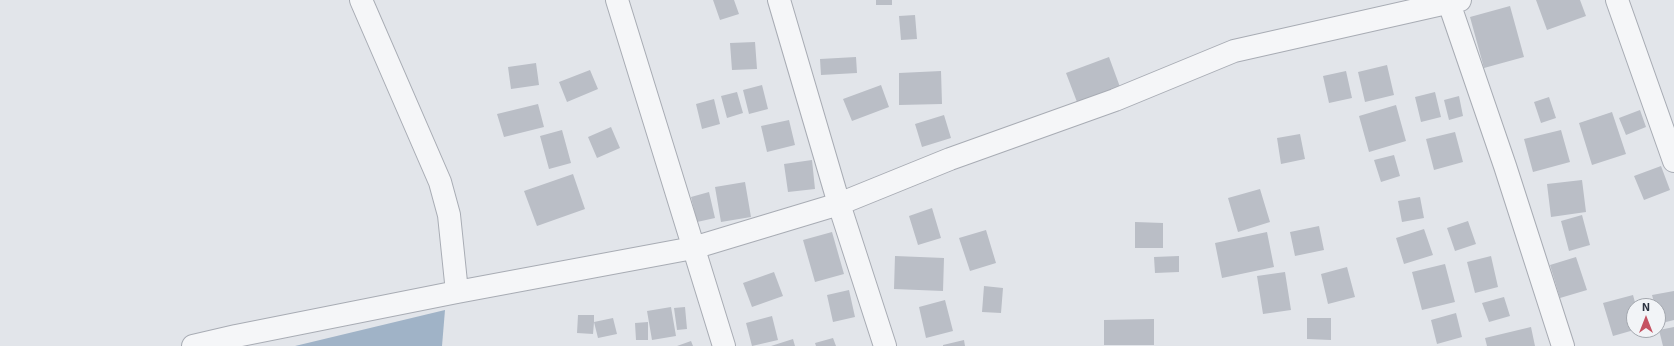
<!DOCTYPE html>
<style>
body{margin:0}
#map{position:relative;width:1674px;height:346px;overflow:hidden;background:#e2e5ea;font-family:"Exo 2",sans-serif}
canvas{display:block}
.north{position:absolute;left:1626px;top:298px;width:40px;height:40px;box-sizing:border-box;background:#f2f4f7;border:1px solid #a3a7ae;border-radius:50%;rotate:0deg;font-size:11px;font-weight:700;line-height:16px;text-align:center;color:#2c3341}
.north::after{content:'';display:block;margin:auto;width:14px;height:18px;background:#c55262;clip-path:polygon(50% 0,100% 100%,50% 72%,0 100%)}
</style>
<div id="map">
<canvas width="1674" height="346"></canvas>
<div class="north">N</div>
</div>
<script>
const g = document.querySelector('canvas').getContext('2d');
g.lineJoin = 'round';
function fillPath(path, color) {
  g.fillStyle = color;
  g.fill(path, 'evenodd');
}
function poly(rows) {
  const path = new Path2D();
  for (const r of rows) {
    path.moveTo(r[0], r[1]);
    for (let i = 2; i < r.length; i += 2) path.lineTo(r[i], r[i + 1]);
  }
  return path;
}
function stroke(path, color, width, dash) {
  g.strokeStyle = color;
  g.lineWidth = width;
  g.lineCap = dash ? 'butt' : 'round';
  g.setLineDash(dash || []);
  g.stroke(path);
}
fillPath(poly([
 [445,310,442,346,295,346]
]), '#a0b3c7');
fillPath(poly([
 [713,0,734,0,739,14,720,20],
 [876,0,892,0,892,5,876,5],
 [1536,0,1580,0,1586,16,1547,30],
 [1510,6,1524,57,1484,68,1470,17],
 [915,15,917,39,901,40,899,16],
 [755,42,757,69,732,70,730,43],
 [856,57,857,73,821,75,820,59],
 [1109,57,1120,87,1077,102,1066,73],
 [536,63,539,85,511,89,508,67],
 [1387,65,1394,95,1365,102,1358,72],
 [590,70,598,89,567,102,559,82],
 [941,71,942,104,899,105,899,73],
 [1346,71,1352,98,1329,103,1323,76],
 [762,85,768,109,749,114,743,90],
 [881,85,889,107,852,121,843,99],
 [737,92,743,113,727,118,721,96],
 [1435,92,1441,117,1421,122,1415,97],
 [1459,96,1463,116,1449,120,1444,100],
 [1549,97,1556,118,1541,123,1534,102],
 [714,99,720,124,702,129,696,104],
 [538,104,544,127,504,137,497,114],
 [1396,105,1406,141,1369,152,1359,116],
 [1640,110,1646,127,1626,135,1619,118],
 [1612,112,1626,154,1592,165,1579,123],
 [944,115,951,138,922,147,915,124],
 [789,120,795,145,767,152,761,126],
 [611,127,620,148,597,158,588,137],
 [562,130,571,163,549,169,540,136],
 [1561,130,1570,162,1533,172,1524,139],
 [1455,132,1463,162,1434,170,1426,139],
 [1300,134,1305,159,1281,164,1277,138],
 [1394,155,1400,176,1381,182,1374,160],
 [812,160,815,189,788,192,784,164],
 [1661,166,1670,190,1644,200,1634,176],
 [573,174,585,209,537,226,524,191],
 [1582,180,1586,212,1551,217,1547,184],
 [745,182,751,217,721,222,715,187],
 [1260,189,1270,222,1238,232,1228,198],
 [709,192,715,218,697,222,691,197],
 [1420,197,1424,218,1402,222,1398,201],
 [932,208,941,238,918,245,909,216],
 [1582,215,1590,245,1569,251,1561,221],
 [1468,221,1476,244,1455,251,1447,228],
 [1135,222,1163,223,1163,248,1135,248],
 [1319,226,1324,250,1295,256,1290,232],
 [1424,229,1433,255,1404,264,1396,238],
 [986,230,996,263,970,271,959,238],
 [832,232,844,274,815,282,803,240],
 [1267,232,1274,267,1222,278,1215,243],
 [895,256,944,258,943,291,894,289],
 [1179,256,1179,272,1155,273,1154,257],
 [1491,256,1498,287,1475,293,1467,262],
 [1576,257,1587,290,1560,298,1550,265],
 [1445,264,1455,302,1422,310,1412,272],
 [1347,267,1355,297,1328,304,1321,274],
 [774,272,783,296,752,307,743,283],
 [1285,272,1291,310,1263,314,1257,276],
 [984,286,1003,288,1001,313,982,312],
 [849,290,855,317,833,322,827,295],
 [1674,291,1674,320,1658,324,1658,306,1655,306,1652,295],
 [1633,295,1636,306,1634,306,1634,330,1613,336,1603,303],
 [1504,297,1510,316,1489,322,1482,303],
 [945,300,953,331,926,338,919,307],
 [671,307,676,336,652,340,647,311],
 [685,307,687,329,677,330,674,308],
 [1456,313,1462,337,1437,344,1431,320],
 [578,315,594,315,594,322,613,318,617,334,598,338,594,322,593,334,577,333],
 [772,316,778,340,752,346,746,323],
 [1307,318,1331,318,1331,340,1307,339],
 [1154,319,1154,345,1104,345,1104,320],
 [648,322,648,340,636,340,635,323],
 [1531,327,1535,346,1487,346,1485,338],
 [1674,327,1674,346,1663,346,1659,330],
 [833,338,836,346,816,346,815,343],
 [793,339,795,346,771,346],
 [964,340,965,346,943,346,943,345],
 [691,341,693,346,677,346]
]), '#babec6');
const minor = poly([
 [361,0,440,182,449,215,457,292],
 [617,0,724,346],
 [779,0,839,204,885,346],
 [1448,0,1505,166,1563,346],
 [1617,0,1674,161],
 [193,346,236,336,457,292,693,248,839,204,950,159,1115,100,1234,51,1460,0]
]);
stroke(minor, '#a8acb4', 24);
stroke(minor, '#f5f6f8', 22);
</script>
